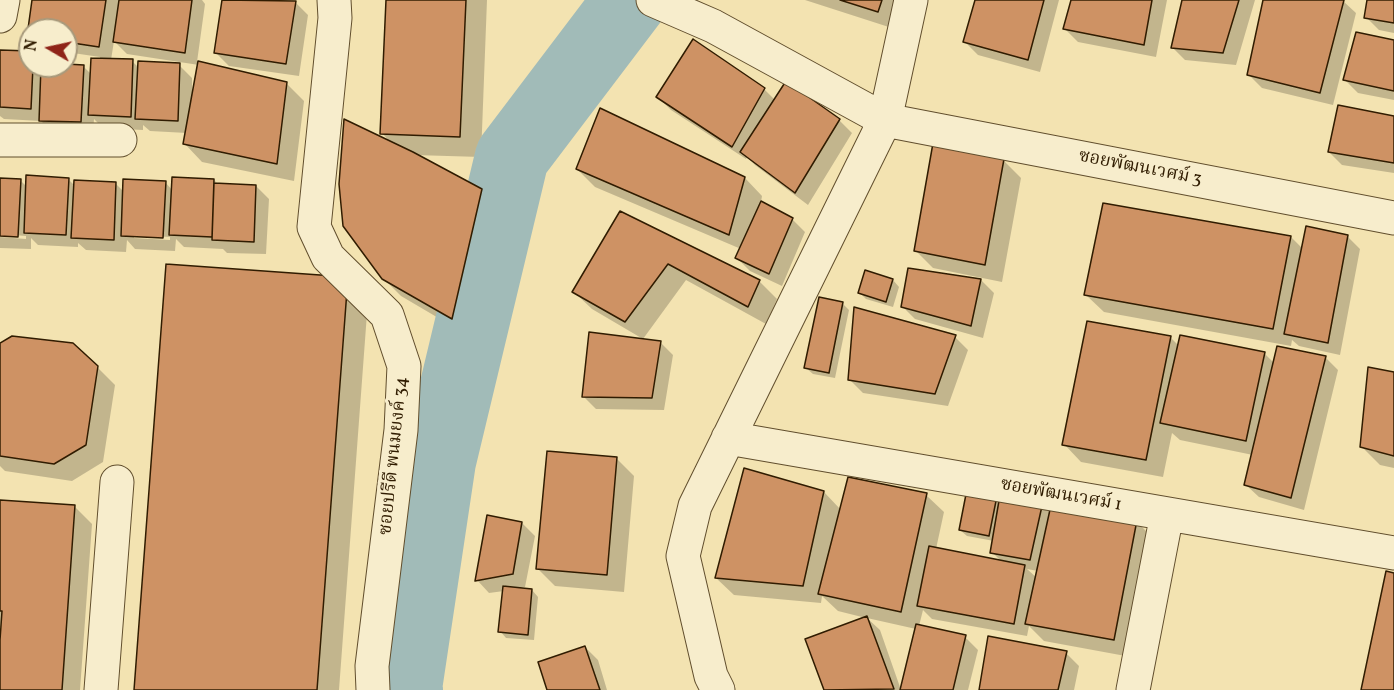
<!DOCTYPE html>
<meta charset="utf-8">
<style>
body{margin:0}
#map{position:relative;width:1394px;height:690px;overflow:hidden;background:#f3e3b1;font-family:Vollkorn,serif}
canvas{display:block}
.north{position:absolute;left:18px;top:18px;width:60px;height:60px;box-sizing:border-box;background:#f7edcc;border:2px solid #a7997b;border-radius:50%;rotate:279deg;font-size:16px;font-weight:700;line-height:24px;text-align:center;color:#301c01}
.north::after{content:'';display:block;margin:auto;width:21px;height:27px;background:#8f2418;clip-path:polygon(50% 0,100% 100%,50% 72%,0 100%)}
</style>
<div id="map">
<canvas width="1394" height="690"></canvas>
<div class="north">N</div>
</div>
<script>
const g = document.querySelector('canvas').getContext('2d');
g.lineJoin = 'round';
function fillPath(path, color) {
  g.fillStyle = color;
  g.fill(path, 'evenodd');
}
function poly(rows) {
  const path = new Path2D();
  for (const r of rows) {
    path.moveTo(r[0], r[1]);
    for (let i = 2; i < r.length; i += 2) path.lineTo(r[i], r[i + 1]);
  }
  return path;
}
function stroke(path, color, width, dash) {
  g.strokeStyle = color;
  g.lineWidth = width;
  g.lineCap = dash ? 'butt' : 'round';
  g.setLineDash(dash || []);
  g.stroke(path);
}
function drawText(font, color, halo, rows, align = 'center') {
  g.font = font + ' Vollkorn,"Noto Serif Thai",serif';
  g.lineWidth = 6;
  g.setLineDash([]);
  g.textBaseline = 'middle';
  g.strokeStyle = halo;
  g.fillStyle = color;
  for (const [text, x, y, turn = 0] of rows) {
    g.save();
    g.translate(x, y);
    g.rotate((+turn || 0) * Math.PI / 180);
    g.textAlign = isNaN(turn) ? turn : align;
    if (halo) g.strokeText(text, 0, 0);
    g.fillText(text, 0, 0);
    g.restore();
  }
}
fillPath(poly([
 [34,0,202,0,205,4,197,62,286,83,304,101,294,181,202,162,185,144,187,133,150,131,143,125,143,130,103,128,94,119,93,134,53,133,41,121,4,119,0,116,0,51,30,53,30,66,83,66,92,75,100,60,100,57,66,52,66,30,30,30,30,37,29,36],
 [114,41,127,54,199,65,194,94,192,94,192,78,179,65,139,68,132,61,111,60],
 [224,0,279,0,295,2,308,15,299,76,229,66,216,53],
 [387,0,487,0,481,157,414,155,481,190,499,208,469,336,401,296,383,278,391,143,382,133],
 [805,0,905,0,895,29],
 [976,0,1059,0,1040,72,978,55,965,42],
 [1072,0,1167,0,1156,57,1078,42,1065,29],
 [1184,0,1255,0,1236,65,1185,60,1172,47],
 [1264,0,1343,1,1356,13,1333,105,1262,88,1249,75],
 [1369,0,1394,0,1394,33,1379,30,1366,17],
 [1394,42,1394,100,1358,93,1345,80],
 [764,89,775,100,839,120,852,133,808,205,755,165,747,157,746,159,671,110,658,97],
 [1394,118,1394,173,1342,165,1329,152],
 [1004,161,1021,178,1002,282,933,268,915,250],
 [577,169,745,178,762,196,761,202,792,219,805,232,782,286,750,271,737,258,741,249,595,187],
 [68,179,76,187,116,184,124,192,165,182,173,191,214,180,218,184,256,186,269,199,266,254,227,253,223,249,184,247,176,239,175,251,135,249,127,240,126,252,86,250,78,243,78,247,38,245,31,238,31,249,0,248,0,237,26,239,26,236,0,234,0,180,21,181,27,187],
 [134,235,170,237,170,240,134,238],
 [621,213,759,281,777,299,766,324,686,280,643,339,592,309,574,292],
 [1347,236,1360,249,1340,355,1299,346,1292,340,1291,346,1104,312,1086,295,1291,237,1303,249],
 [167,265,368,300,339,690,135,690],
 [866,272,893,280,899,287,893,307,866,299,860,293],
 [979,278,994,293,983,338,915,319,902,306,978,280],
 [820,299,843,304,849,310,835,378,813,374,806,368],
 [955,337,968,350,948,406,863,393,850,380],
 [1181,337,1265,354,1275,364,1325,357,1338,370,1304,510,1259,497,1246,485,1253,455,1180,440,1172,433,1163,477,1081,462,1064,444,1171,338,1179,346],
 [660,342,673,355,664,410,596,409,583,396],
 [0,344,97,367,115,385,103,462,72,481,5,471,0,466],
 [1394,373,1394,468,1380,465,1362,447],
 [616,458,634,476,624,592,555,586,538,569],
 [969,486,1136,521,1154,539,1131,657,1044,641,1029,626,1027,636,932,619,923,610,919,626,965,637,978,650,968,690,902,690,916,629,867,618,880,630,901,690,825,690,807,639,866,618,838,611,822,596,821,603,734,595,716,578,824,492,841,510,926,495,944,512,936,549,1002,562,992,552,994,541,967,536,960,530],
 [1027,569,1038,571,1037,578],
 [0,501,74,506,92,524,80,690,0,690,0,662,2,627,0,627],
 [522,523,535,536,525,587,519,588,532,590,538,597,534,640,506,638,500,631,504,591,489,593,477,580],
 [585,647,598,660,607,690,548,690],
 [1066,653,1079,666,1074,690,980,690]
]), '#0003');
stroke(poly([
 [406,690,405,688,439,461,512,157,631,0]
]), '#a1bbb8', 74);
const building = poly([
 [32,0,106,0,99,47,66,42,66,30,30,30,30,37,27,36,32,0],
 [119,0,192,0,185,53,113,42,119,0],
 [222,0,296,1,286,64,214,53,222,0],
 [386,0,466,0,460,137,380,134,386,0],
 [840,0,882,0,878,12,840,0],
 [975,0,1044,0,1028,60,963,42,975,0],
 [1071,0,1152,0,1144,45,1063,29,1071,0],
 [1182,0,1239,0,1223,53,1171,48,1182,0],
 [1263,0,1344,0,1320,93,1247,75,1263,0],
 [1367,0,1394,0,1394,23,1364,18,1367,0],
 [1356,32,1394,40,1394,91,1343,80,1356,32],
 [693,39,765,88,732,147,656,97,693,39],
 [0,50,30,51,30,66,33,66,31,109,0,107,0,50],
 [91,58,133,59,131,117,88,115,91,58],
 [138,61,180,63,178,121,135,119,138,61],
 [198,61,287,82,277,164,183,144,198,61],
 [66,64,84,65,81,122,39,121,41,66,66,66,66,64],
 [786,81,840,119,795,193,740,152,786,81],
 [1338,105,1394,116,1394,163,1328,152,1338,105],
 [600,108,745,177,729,235,576,169,600,108],
 [344,119,413,152,482,189,452,319,382,279,343,226,339,184,344,119],
 [933,143,1004,159,985,265,914,251,933,143],
 [26,175,69,178,66,235,24,233,26,175],
 [172,177,214,179,212,237,169,235,172,177],
 [0,178,21,179,18,237,0,236,0,178],
 [123,179,166,181,163,238,121,236,123,179],
 [74,180,116,182,114,240,71,238,74,180],
 [214,183,256,185,254,242,212,240,214,183],
 [761,201,793,218,769,274,735,258,761,201],
 [1103,203,1291,236,1273,329,1084,295,1103,203],
 [620,211,760,280,748,307,668,264,625,322,572,292,620,211],
 [1306,226,1348,235,1328,343,1284,334,1306,226],
 [166,264,348,277,317,690,134,690,166,264],
 [908,268,981,279,971,326,901,307,908,268],
 [865,270,893,279,886,302,858,293,865,270],
 [819,297,843,302,829,373,804,368,819,297],
 [854,307,956,335,935,394,848,380,854,307],
 [1087,321,1171,336,1146,460,1062,445,1087,321],
 [589,332,661,341,652,398,582,397,589,332],
 [1180,335,1265,352,1246,441,1160,423,1180,335],
 [12,336,73,343,98,366,86,445,54,464,0,456,0,343,12,336],
 [1277,346,1326,356,1291,498,1244,485,1277,346],
 [1368,367,1394,372,1394,456,1360,447,1368,367],
 [547,451,617,457,607,575,536,569,547,451],
 [744,468,824,491,803,586,715,578,744,468],
 [848,477,927,493,901,612,818,594,848,477],
 [968,484,998,491,989,536,959,530,968,484],
 [1001,489,1044,497,1030,560,990,553,1001,489],
 [0,500,75,505,62,690,0,690,0,640,2,611,0,611,0,500],
 [1051,505,1137,520,1114,640,1025,624,1051,505],
 [487,515,522,522,513,574,475,581,487,515],
 [929,546,1025,565,1014,624,917,606,929,546],
 [1386,571,1394,573,1394,690,1361,690,1386,571],
 [503,586,532,589,528,635,498,632,503,586],
 [867,616,894,689,824,690,805,639,867,616],
 [916,624,966,635,953,690,900,690,916,624],
 [988,636,1067,651,1058,690,979,690,988,636],
 [585,646,600,690,547,690,538,662,585,646]
]);
fillPath(building, '#ce9264');
stroke(building, '#301c01', 1.5);
const minor = poly([
 [334,0,335,18,314,227,328,257,387,315,404,366,401,430,372,666,373,690],
 [653,0,713,26,885,120,1394,218],
 [0,16,3,0],
 [0,140,120,140],
 [728,438,1394,553],
 [101,690,117,482],
 [718,690,711,676,683,556,695,506,885,120,911,0],
 [1133,690,1167,514]
]);
stroke(minor, '#614e2d', 35);
stroke(minor, '#f7edcc', 33);
drawText('18px', '#301c01', '#f7edcc', [
 ["ซอยพัฒนเวศม์ 3",1140,169,11],
 ["ซอยปรีดี พนมยงค์ 34",395,456,-84],
 ["ซอยพัฒนเวศม์ 1",1061,496,10]
]);
</script>
